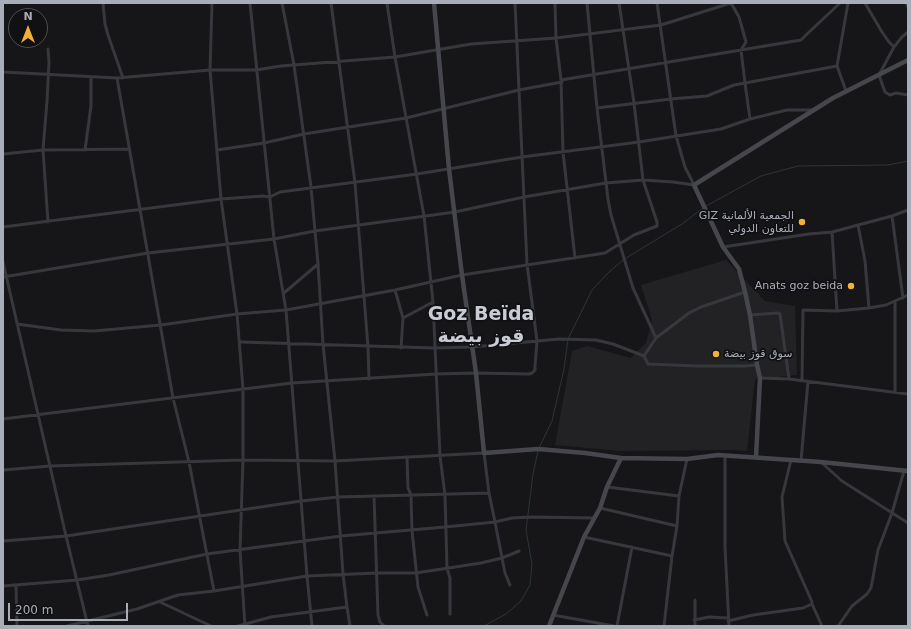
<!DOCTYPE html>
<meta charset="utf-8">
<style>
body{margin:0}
#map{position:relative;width:911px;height:629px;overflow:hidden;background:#161618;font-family:"DejaVu Sans",sans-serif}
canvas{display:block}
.frame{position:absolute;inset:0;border:4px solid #a8adb8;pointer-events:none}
.north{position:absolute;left:8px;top:8px;width:40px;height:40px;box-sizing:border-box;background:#111113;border:1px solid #4d4f55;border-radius:50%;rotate:0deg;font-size:11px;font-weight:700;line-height:16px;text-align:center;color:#a8adb8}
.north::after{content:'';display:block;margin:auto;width:14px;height:18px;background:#f2b134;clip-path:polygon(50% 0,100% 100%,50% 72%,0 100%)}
.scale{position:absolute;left:8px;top:603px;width:120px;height:18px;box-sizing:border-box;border:2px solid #a8adb8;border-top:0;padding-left:5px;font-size:12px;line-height:14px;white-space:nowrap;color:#a8adb8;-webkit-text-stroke:3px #111113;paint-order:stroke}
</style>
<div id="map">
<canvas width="911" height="629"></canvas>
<div class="frame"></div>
<div class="north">N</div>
<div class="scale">200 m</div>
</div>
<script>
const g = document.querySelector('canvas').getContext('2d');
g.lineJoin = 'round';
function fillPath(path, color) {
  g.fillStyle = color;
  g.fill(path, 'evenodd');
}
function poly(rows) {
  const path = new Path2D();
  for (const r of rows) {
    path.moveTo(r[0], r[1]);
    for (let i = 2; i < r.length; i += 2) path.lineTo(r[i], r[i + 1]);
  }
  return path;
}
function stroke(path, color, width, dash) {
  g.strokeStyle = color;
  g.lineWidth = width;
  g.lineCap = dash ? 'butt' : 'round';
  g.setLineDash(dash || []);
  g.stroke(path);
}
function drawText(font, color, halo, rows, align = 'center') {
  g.font = font + ' "DejaVu Sans","Noto Naskh Arabic",sans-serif';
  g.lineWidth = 3.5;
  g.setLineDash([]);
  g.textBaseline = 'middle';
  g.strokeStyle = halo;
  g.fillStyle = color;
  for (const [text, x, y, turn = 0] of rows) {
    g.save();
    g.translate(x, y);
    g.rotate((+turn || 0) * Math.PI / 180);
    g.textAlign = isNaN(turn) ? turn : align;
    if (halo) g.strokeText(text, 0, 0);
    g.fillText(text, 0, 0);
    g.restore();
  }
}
fillPath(poly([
 [726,260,765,301,795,306,797,375,755,379,747,451,732,450,620,451,555,445,572,351,587,346,631,358,646,343,652,320,641,285]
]), '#222225');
stroke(poly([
 [706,206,761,176,798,166,888,165,908,161],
 [626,258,682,224,703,208],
 [539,448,552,421,564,369,568,339,592,290,608,273,623,260],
 [484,626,506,614,521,601,530,585,532,564,526,530,533,474,538,451]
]), '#2c353c', 1);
stroke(poly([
 [103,3,105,24,108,35,123,78],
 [212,3,210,70,221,199,237,314,243,389,243,460,240,550,245,626],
 [250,3,274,239,286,310,307,576,312,626],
 [282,3,294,65,311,187,318,264,323,344,335,461,343,574,347,607,350,626],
 [331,3,355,183,368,347,369,379],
 [387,3,395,57,424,216,433,302,440,456,445,495,447,568,450,578,450,614],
 [555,3,556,38,561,80,563,152,575,258],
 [587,3,597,108,608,199,611,215,633,288,656,338],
 [657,3,676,136,685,167,694,185],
 [731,3,739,17,746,42,741,50,745,83,837,66,846,91],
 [865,3,882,32,889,42,894,47],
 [906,3,908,7],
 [908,32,902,37,894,47,879,75,885,92,890,95,896,93,908,95],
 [837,66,848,3],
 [3,72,117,78,210,70,256,70,281,66,395,57,471,44,556,38,661,25,731,3],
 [117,78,173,398,189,462,214,591,307,576,377,573,416,573,481,563,502,558,519,551],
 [561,80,801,40,806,35,840,3],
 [597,108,671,99,707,96,734,85,745,83,750,119],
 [85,150,91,106,91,78],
 [217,150,264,143,304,134,406,118,519,90,562,82],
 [3,154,43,150,129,149],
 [892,216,903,298],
 [48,222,43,150,47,101,49,62,48,49],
 [858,225,865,261,869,308],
 [3,227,221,199,263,196,270,197,280,192,417,174,522,157,639,142,721,129,750,119,787,110,813,110],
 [832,232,837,311],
 [723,247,809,234,832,232,892,216,908,210],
 [3,262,66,536,88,626],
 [3,277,148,253,274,239,315,231,455,212,524,197,606,183,643,180,673,182,694,185],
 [395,290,403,318,401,348],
 [284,293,318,264],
 [895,302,895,392],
 [750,315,778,313,780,314,789,379],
 [403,318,433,302],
 [17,324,61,330,94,331,161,325,237,314,286,310,395,290,462,275,605,253,634,235,657,226,657,222,643,180,634,103,619,3],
 [241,342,435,348,472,347,559,339,596,340,613,344,644,356,648,364,697,366,745,366,757,365],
 [644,356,656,338,689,313,701,307,745,292],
 [760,378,789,379,908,394],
 [802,381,803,310,837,311,869,308,886,305,908,295],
 [3,419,292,383,436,374,476,373,529,374,532,373,535,370,535,366,537,341,527,264,515,3],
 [725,455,725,547,729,626],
 [407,457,408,488,411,495,412,531,418,587,427,615],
 [801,461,808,381],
 [822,463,842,481,908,523],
 [3,470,50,466,243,460,335,461,484,453,489,493,495,522,505,573,510,585],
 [607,487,679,496],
 [374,496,378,615,380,622,384,626],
 [600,508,677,526],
 [584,537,672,556],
 [3,541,66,536,301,501,338,497,489,493],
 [16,585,17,626],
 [3,586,77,580,109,575,207,554,341,536,445,527,495,522,512,518,532,517,594,518],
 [695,600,695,626],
 [160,602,211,626],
 [812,604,822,626],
 [553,615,614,626],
 [694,620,709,617,728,618],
 [728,621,753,615,803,608,812,604,812,602,785,541,782,497,791,460],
 [67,626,137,609,178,595,214,591],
 [238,626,271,617,347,607],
 [617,626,632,547],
 [664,626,672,556,677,526,679,496,687,459],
 [838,626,852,606,867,594,871,588,878,550,892,513,904,471]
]), '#37383d', 3);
stroke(poly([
 [434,3,449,169,462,275,476,373,484,453,538,449,585,453,621,458,687,459,718,455,821,462,908,471],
 [756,457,760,378,757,365,750,315,745,292,739,269,723,247,694,185,833,98,908,60],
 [549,626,584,537,600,508,607,487,621,458]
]), '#45474d', 4.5);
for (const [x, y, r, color] of [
 [802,222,4,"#f2b134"],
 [851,286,4,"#f2b134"],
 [716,354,4,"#f2b134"]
]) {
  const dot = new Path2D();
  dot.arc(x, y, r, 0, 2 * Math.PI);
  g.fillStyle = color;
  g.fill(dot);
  stroke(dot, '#111113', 1.5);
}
drawText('11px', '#a8adb8', '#111113', [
 ["GIZ الجمعية الألمانية",794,216],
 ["للتعاون الدولي",794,229],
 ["Anats goz beida",843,286],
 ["سوق قوز بيضة",724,354,"left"]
], 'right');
drawText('bold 19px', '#c9ccd4', '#111113', [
 ["Goz Beïda",481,315],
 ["قوز بيضة",481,337]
]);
</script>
